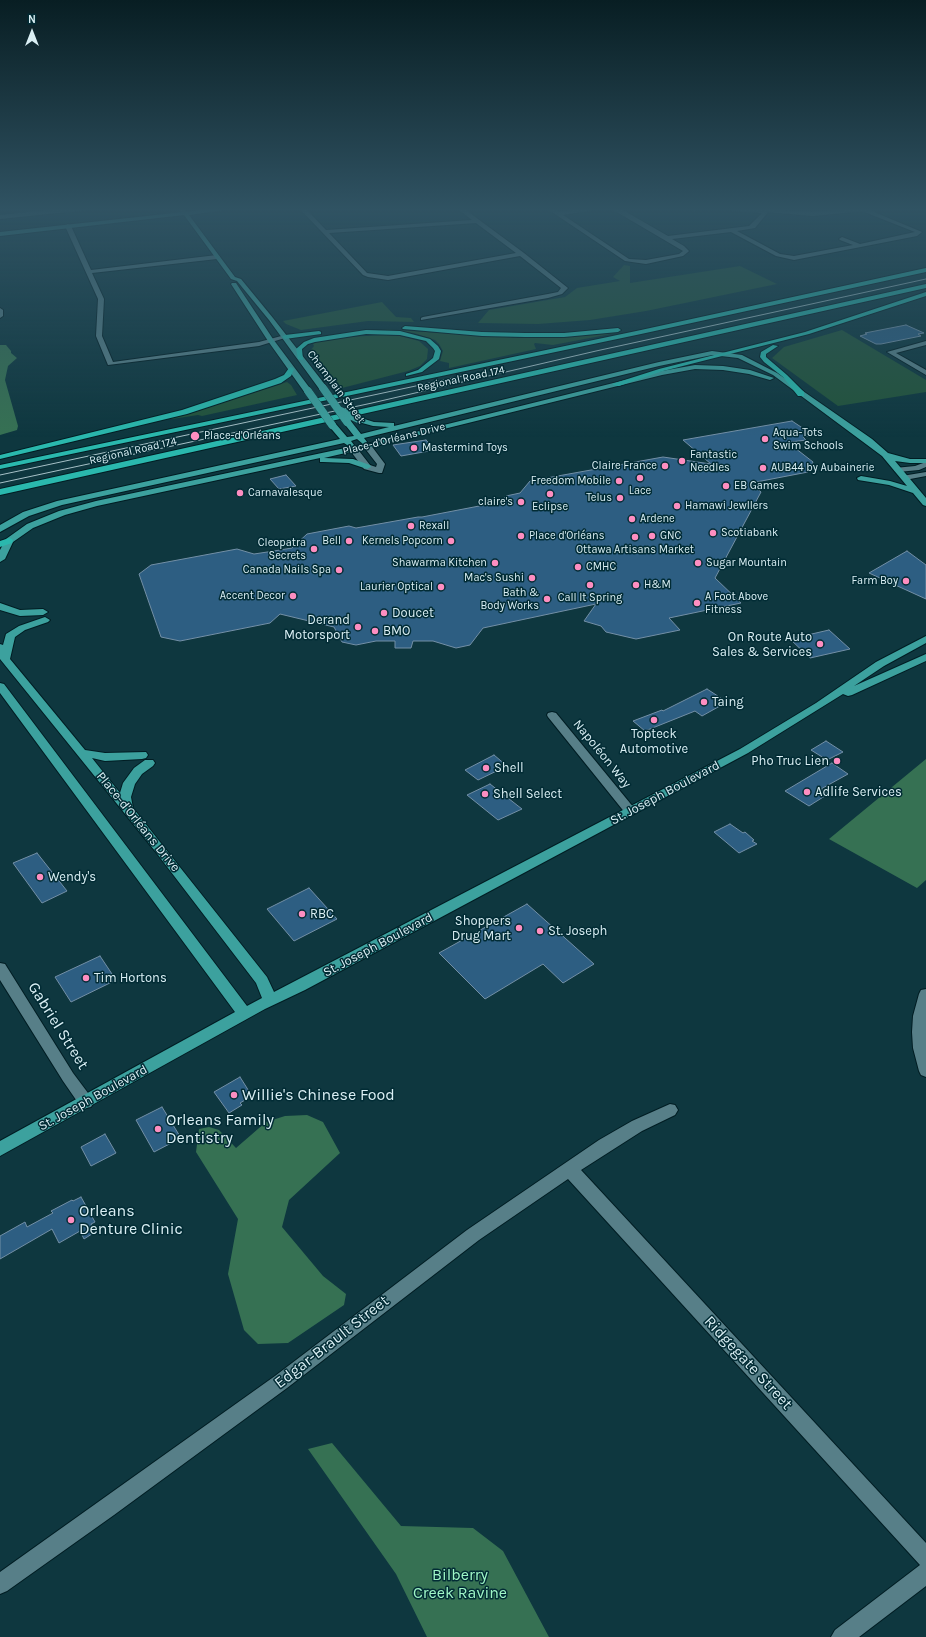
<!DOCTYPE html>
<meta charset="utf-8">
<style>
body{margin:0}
#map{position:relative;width:926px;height:1637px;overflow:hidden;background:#0e373f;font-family:Karla,sans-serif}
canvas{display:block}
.north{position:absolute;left:12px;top:12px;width:40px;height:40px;-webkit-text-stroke:3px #022c35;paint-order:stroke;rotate:0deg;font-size:11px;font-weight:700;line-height:16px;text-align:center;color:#daeff4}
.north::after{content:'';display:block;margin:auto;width:14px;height:18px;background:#daeff4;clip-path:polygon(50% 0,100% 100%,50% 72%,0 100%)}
</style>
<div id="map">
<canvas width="926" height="1637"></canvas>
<div class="north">N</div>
</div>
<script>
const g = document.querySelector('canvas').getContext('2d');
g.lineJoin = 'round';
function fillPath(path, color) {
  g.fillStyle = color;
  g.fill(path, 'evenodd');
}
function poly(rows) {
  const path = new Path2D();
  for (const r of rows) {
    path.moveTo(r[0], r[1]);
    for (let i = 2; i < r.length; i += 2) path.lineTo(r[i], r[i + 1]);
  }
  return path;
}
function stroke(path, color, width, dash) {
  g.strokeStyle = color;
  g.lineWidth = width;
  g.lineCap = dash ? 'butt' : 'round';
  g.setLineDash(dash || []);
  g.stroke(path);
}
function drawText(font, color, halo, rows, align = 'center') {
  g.font = font + ' Karla,sans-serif';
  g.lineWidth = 3;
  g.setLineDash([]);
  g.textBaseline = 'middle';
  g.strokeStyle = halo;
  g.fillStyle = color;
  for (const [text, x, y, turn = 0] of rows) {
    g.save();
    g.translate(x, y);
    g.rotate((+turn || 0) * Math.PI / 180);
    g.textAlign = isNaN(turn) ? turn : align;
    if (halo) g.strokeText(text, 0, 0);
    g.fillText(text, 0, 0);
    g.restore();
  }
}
fillPath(poly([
 [624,265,630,266,630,283,740,266,777,284,646,311,590,320,538,324,478,323,489,310,565,297,577,288,620,281,613,277],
 [382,302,396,317,411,318,414,322,368,321,301,330,286,324,283,321],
 [379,329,522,338,616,333,553,345,535,343,534,344,536,349,449,368,449,363,440,361,443,351,439,344,435,340,414,333],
 [842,330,926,380,926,392,838,406,772,358,784,347],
 [384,335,400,336,419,341,428,349,427,359,420,366,408,371,342,388,311,350,314,346,313,344,316,342,347,337],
 [287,382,291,385,297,395,202,416,198,415,172,419,170,418]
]), '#22533b');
fillPath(poly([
 [0,345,6,345,11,351,11,353,17,358,8,366,5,380,18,426,17,430,0,435],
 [926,759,926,880,917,888,829,839],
 [307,1115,323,1122,340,1153,289,1200,282,1227,323,1276,346,1294,344,1305,288,1343,258,1344,244,1330,228,1274,238,1219,196,1152,199,1129,209,1127,219,1130,236,1148,266,1122,285,1116],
 [332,1443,401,1526,473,1528,503,1551,549,1637,427,1637,396,1574,308,1449]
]), '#367153');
const building = poly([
 [906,325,924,333,918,334,921,336,881,344,876,344,860,336,867,334,865,333,906,325],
 [792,421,813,435,803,437,806,440,791,442,798,448,795,448,813,462,808,472,751,483,761,492,715,578,741,603,669,618,680,630,636,639,606,632,601,626,584,621,596,604,483,628,470,645,456,648,433,641,413,641,411,648,395,648,395,641,376,641,356,645,342,642,334,627,280,614,270,623,180,641,161,637,139,574,151,565,237,549,254,554,274,551,292,548,307,534,349,526,356,528,418,517,422,517,500,502,506,496,520,493,530,481,663,457,711,464,683,440,792,421],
 [426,440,435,450,401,456,393,445,426,440],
 [286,475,296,486,279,489,270,479,286,475],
 [907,551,926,565,926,599,869,573,907,551],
 [829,630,850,649,810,658,790,639,829,630],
 [707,689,727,702,702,716,695,711,645,731,633,721,662,710,663,711,707,689],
 [826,741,843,752,827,760,811,750,826,741],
 [494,755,507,766,478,780,465,770,494,755],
 [832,763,848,774,821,789,828,794,809,806,785,791,832,763],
 [490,784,522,809,498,820,467,795,490,784],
 [730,824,743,833,745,832,754,840,752,841,757,844,739,853,714,832,730,824],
 [37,853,67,891,42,903,13,863,37,853],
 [309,888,337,919,294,941,267,909,309,888],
 [527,904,594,964,563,983,543,964,485,999,439,953,527,904],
 [100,956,116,980,71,1002,55,977,100,956],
 [240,1077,252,1096,240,1103,242,1105,229,1113,214,1092,240,1077],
 [162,1107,181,1138,154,1152,136,1120,162,1107],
 [105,1134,116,1153,91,1166,81,1147,105,1134],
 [81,1197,95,1222,91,1224,95,1232,84,1239,80,1231,59,1243,52,1229,0,1259,0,1236,25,1222,27,1227,53,1213,51,1211,72,1200,73,1201,81,1197]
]);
fillPath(building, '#2d5e82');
stroke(building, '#738fa6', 1);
const minor = poly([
 [71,208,88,208,85,210,0,219,0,215,71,208],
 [178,208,184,208,188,213,183,214,178,208],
 [299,208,305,208,326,230,472,220,457,208,463,208,524,253,568,288,562,294,548,298,421,320,421,318,423,317,548,294,558,292,561,288,520,256,388,280,368,277,363,275,299,208],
 [476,223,516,253,388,276,367,273,329,233,476,223],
 [546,208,552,208,559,212,590,208,603,208,563,215,629,259,646,260,679,254,683,251,610,208,621,209,668,236,749,226,762,213,729,210,726,208,813,212,873,208,869,210,922,232,917,236,794,260,776,256,731,232,672,239,684,246,689,251,688,252,683,256,646,264,625,261,546,208],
 [862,211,915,232,860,244,842,237,839,239,840,240,853,245,794,256,780,254,737,231,755,228,768,212,813,216,862,211],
 [692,208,698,208,698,209,695,211,692,208],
 [68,224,71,226,91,270,217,255,220,257,217,259,92,273,104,299,102,336,113,362,259,342,285,335,288,337,259,346,108,365,96,336,98,299,65,226,68,224],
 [0,308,3,310,3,316,0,318,0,308],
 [926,341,926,345,896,353,926,370,926,375,887,352,926,341],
 [364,444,370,444,385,464,382,473,379,473,364,469,349,449,350,447,356,447,370,465,376,467,377,464,363,446,364,444],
 [926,462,926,467,919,470,898,472,894,470,895,468,915,466,926,462],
 [926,472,926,476,905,480,901,478,902,476,926,472],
 [552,712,556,713,634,808,636,811,634,814,626,814,548,717,547,715,548,713,552,712],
 [0,963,5,964,73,1073,91,1097,94,1102,91,1107,86,1108,81,1107,63,1081,0,980,0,963],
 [926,989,926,1077,921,1075,919,1071,913,1048,912,1032,913,1016,919,994,921,990,926,989],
 [670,1104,675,1105,678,1110,675,1115,642,1131,581,1170,926,1543,926,1586,859,1637,831,1637,835,1630,920,1565,568,1179,479,1240,287,1388,114,1515,7,1591,0,1594,0,1572,275,1376,467,1230,599,1140,632,1121,670,1104]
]);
const major = poly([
 [220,208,236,208,189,215,235,277,241,279,273,318,326,386,326,390,320,390,269,320,237,281,231,279,184,215,0,236,0,232,220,208],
 [232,283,236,283,273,339,312,391,311,393,305,393,268,341,231,284,232,283],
 [712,351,742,355,777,373,872,439,888,453,910,459,926,459,926,463,910,463,895,461,926,498,926,506,923,505,913,493,889,485,858,480,857,478,861,476,890,481,907,486,882,456,773,375,738,358,712,355,659,366,364,438,367,442,363,444,357,439,351,441,354,445,352,447,367,444,662,371,695,365,723,366,750,370,774,378,770,380,749,374,723,370,695,369,662,375,367,448,324,458,353,459,370,465,371,467,367,469,349,463,323,462,320,462,320,458,97,506,65,515,33,528,13,542,5,559,0,562,0,550,6,539,27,524,59,511,96,501,350,447,344,443,62,505,29,516,0,532,0,525,23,512,57,501,340,439,328,425,332,423,335,423,347,437,354,436,343,422,347,420,350,420,361,434,389,427,373,426,355,421,355,417,358,417,374,422,394,423,394,426,659,362,712,351],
 [0,603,20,610,43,609,48,612,43,615,20,616,0,610,0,603],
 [45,617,50,620,48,622,25,630,15,637,10,659,85,750,105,753,146,752,148,755,146,758,142,759,105,761,92,758,120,793,123,783,134,768,145,760,153,760,155,763,153,766,142,774,135,784,131,797,133,808,267,977,274,992,740,749,816,703,876,662,926,636,926,643,884,666,854,686,926,654,926,661,852,695,848,696,843,694,748,753,305,990,265,1009,0,1156,0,1141,235,1012,0,693,0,683,4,684,247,1006,262,998,256,983,155,851,0,659,0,644,3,645,6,634,19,626,45,617]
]);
const highway = poly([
 [926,268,926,272,641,334,0,469,0,465,641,330,926,268],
 [926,284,926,288,0,495,0,489,926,284],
 [926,292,926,296,809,334,663,371,619,386,616,386,612,384,659,369,805,332,926,292],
 [405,326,482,332,525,333,564,333,618,328,621,330,618,332,564,337,525,337,482,336,403,329,402,328,405,326],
 [366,330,400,331,430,339,438,346,441,351,439,359,422,372,406,376,406,374,418,370,433,358,435,351,433,348,426,341,400,335,366,334,315,342,308,344,302,349,303,360,298,359,296,349,304,342,314,338,366,330],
 [319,331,321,332,321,334,285,339,282,337,285,335,319,331],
 [773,345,778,346,766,354,766,357,787,375,804,392,804,396,798,396,783,377,764,362,760,357,761,352,773,345],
 [291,367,294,369,291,376,281,383,187,414,0,459,0,455,182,410,275,379,284,375,289,368,291,367],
 [9,538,12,539,13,541,12,543,0,547,0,541,9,538]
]);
stroke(minor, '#001d23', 2);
stroke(major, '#001d23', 2);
stroke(highway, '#001d23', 2);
fillPath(minor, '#577f88');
fillPath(major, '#3ca19e');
fillPath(highway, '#2ab8ad');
stroke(poly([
 [0,475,467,375],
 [0,483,372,403,596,351,926,279]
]), '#a7c1c7', 1);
const majorBridge = poly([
 [323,388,347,422],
 [308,391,332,425],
 [341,411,358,419]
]);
stroke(majorBridge, '#001d23', 8, []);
stroke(majorBridge, '#3ca19e', 8);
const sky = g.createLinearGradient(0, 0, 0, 437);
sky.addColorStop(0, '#081e23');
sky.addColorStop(0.48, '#305363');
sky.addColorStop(1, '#30536300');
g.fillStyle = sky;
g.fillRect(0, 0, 926, 437);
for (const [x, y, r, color] of [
 [195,436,5,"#fd8ec1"],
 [765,439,4,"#fd8ec1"],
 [414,448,4,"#fd8ec1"],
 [682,461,4,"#fd8ec1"],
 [665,466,4,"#fd8ec1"],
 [763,468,4,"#fd8ec1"],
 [640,478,4,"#fd8ec1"],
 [619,481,4,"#fd8ec1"],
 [726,486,4,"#fd8ec1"],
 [240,493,4,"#fd8ec1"],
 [550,494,4,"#fd8ec1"],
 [620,498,4,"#fd8ec1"],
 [521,502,4,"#fd8ec1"],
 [677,506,4,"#fd8ec1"],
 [632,519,4,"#fd8ec1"],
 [411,526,4,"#fd8ec1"],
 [713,533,4,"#fd8ec1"],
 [521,536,4,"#fd8ec1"],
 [652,536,4,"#fd8ec1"],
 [635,537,4,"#fd8ec1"],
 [349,541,4,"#fd8ec1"],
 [451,541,4,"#fd8ec1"],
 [314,549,4,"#fd8ec1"],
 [495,563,4,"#fd8ec1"],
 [698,563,4,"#fd8ec1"],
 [578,567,4,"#fd8ec1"],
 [339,570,4,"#fd8ec1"],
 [532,578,4,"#fd8ec1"],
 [906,581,4,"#fd8ec1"],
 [590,585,4,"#fd8ec1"],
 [636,585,4,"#fd8ec1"],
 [441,587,4,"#fd8ec1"],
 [293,596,4,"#fd8ec1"],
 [547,599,4,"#fd8ec1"],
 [697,603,4,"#fd8ec1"],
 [384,613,4,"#fd8ec1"],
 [358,627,4,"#fd8ec1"],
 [375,631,4,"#fd8ec1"],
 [820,644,4,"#fd8ec1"],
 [704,702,4,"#fd8ec1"],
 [654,720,4,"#fd8ec1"],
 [837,761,4,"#fd8ec1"],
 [486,768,4,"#fd8ec1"],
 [807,792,4,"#fd8ec1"],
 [485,794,4,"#fd8ec1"],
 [40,877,4,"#fd8ec1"],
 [302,914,4,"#fd8ec1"],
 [519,928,4,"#fd8ec1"],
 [540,931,4,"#fd8ec1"],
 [86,978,4,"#fd8ec1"],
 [234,1095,4,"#fd8ec1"],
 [158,1129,4,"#fd8ec1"],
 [71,1220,4,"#fd8ec1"]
]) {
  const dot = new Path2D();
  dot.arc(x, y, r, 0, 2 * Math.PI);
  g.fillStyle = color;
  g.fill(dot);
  stroke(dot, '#022c35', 1.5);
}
drawText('11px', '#daeff4', '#022c35', [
 ["Regional Road 174",461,379,-12],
 ["Champlain Street",336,387,53],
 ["Place-d'Orléans Drive",394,439,-14],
 ["Regional Road 174",133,451,-13]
]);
drawText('11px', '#daeff4', '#022c35', [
 ["Aqua-Tots",773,433],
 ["Swim Schools",773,446],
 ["Place-d'Orléans",204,436],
 ["Mastermind Toys",422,448],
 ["Fantastic",690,455],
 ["Needles",690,468],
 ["Claire France",657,466,"right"],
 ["AUB44 by Aubainerie",771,468],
 ["Freedom Mobile",611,481,"right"],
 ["EB Games",734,486],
 ["Lace",640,491,"center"],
 ["Carnavalesque",248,493],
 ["Telus",612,498,"right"],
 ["claire's",513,502,"right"],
 ["Hamawi Jewllers",685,506],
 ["Eclipse",550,507,"center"],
 ["Ardene",640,519],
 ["Rexall",419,526],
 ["Scotiabank",721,533],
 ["Place d'Orléans",529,536],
 ["GNC",660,536],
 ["Bell",341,541,"right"],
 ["Kernels Popcorn",443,541,"right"],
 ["Cleopatra",306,543,"right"],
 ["Secrets",306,556,"right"],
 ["Ottawa Artisans Market",635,550,"center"],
 ["Shawarma Kitchen",487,563,"right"],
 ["Sugar Mountain",706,563],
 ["CMHC",586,567],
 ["Canada Nails Spa",331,570,"right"],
 ["Mac's Sushi",524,578,"right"],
 ["Farm Boy",898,581,"right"],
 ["H&M",644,585],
 ["Laurier Optical",433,587,"right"],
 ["Bath &",539,593,"right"],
 ["Body Works",539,606,"right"],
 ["Accent Decor",285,596,"right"],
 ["A Foot Above",705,597],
 ["Fitness",705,610],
 ["Call It Spring",590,598,"center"]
], 'left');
drawText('13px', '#daeff4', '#022c35', [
 ["Doucet",392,613],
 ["Derand",350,620,"right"],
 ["Motorsport",350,635,"right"],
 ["BMO",383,631],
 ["On Route Auto",812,637,"right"],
 ["Sales & Services",812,652,"right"],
 ["Taing",712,702],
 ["Topteck",654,734,"center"],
 ["Automotive",654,749,"center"],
 ["Pho Truc Lien",829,761,"right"],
 ["Shell",494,768],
 ["Adlife Services",815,792],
 ["Shell Select",493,794],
 ["Wendy's",48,877],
 ["RBC",310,914],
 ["Shoppers",511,921,"right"],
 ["Drug Mart",511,936,"right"],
 ["St. Joseph",548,931],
 ["Tim Hortons",94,978]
], 'left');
drawText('13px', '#daeff4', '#022c35', [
 ["Napoléon Way",602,754,51],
 ["St. Joseph Boulevard",665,793,-28],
 ["Place-d'Orléans Drive",138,822,51],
 ["St. Joseph Boulevard",378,945,-28],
 ["St. Joseph Boulevard",93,1098,-29]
]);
drawText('16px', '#daeff4', '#022c35', [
 ["Gabriel Street",58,1026,58],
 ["Edgar-Brault Street",332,1342,-38],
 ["Ridgegate Street",748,1363,47]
]);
drawText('16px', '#daeff4', '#022c35', [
 ["Willie's Chinese Food",242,1095],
 ["Orleans Family",166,1120],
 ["Dentistry",166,1138],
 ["Orleans",79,1211],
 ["Denture Clinic",79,1229]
], 'left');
drawText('16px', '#9ff7c7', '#022c35', [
 ["Bilberry",460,1575],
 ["Creek Ravine",460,1593]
]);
</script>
